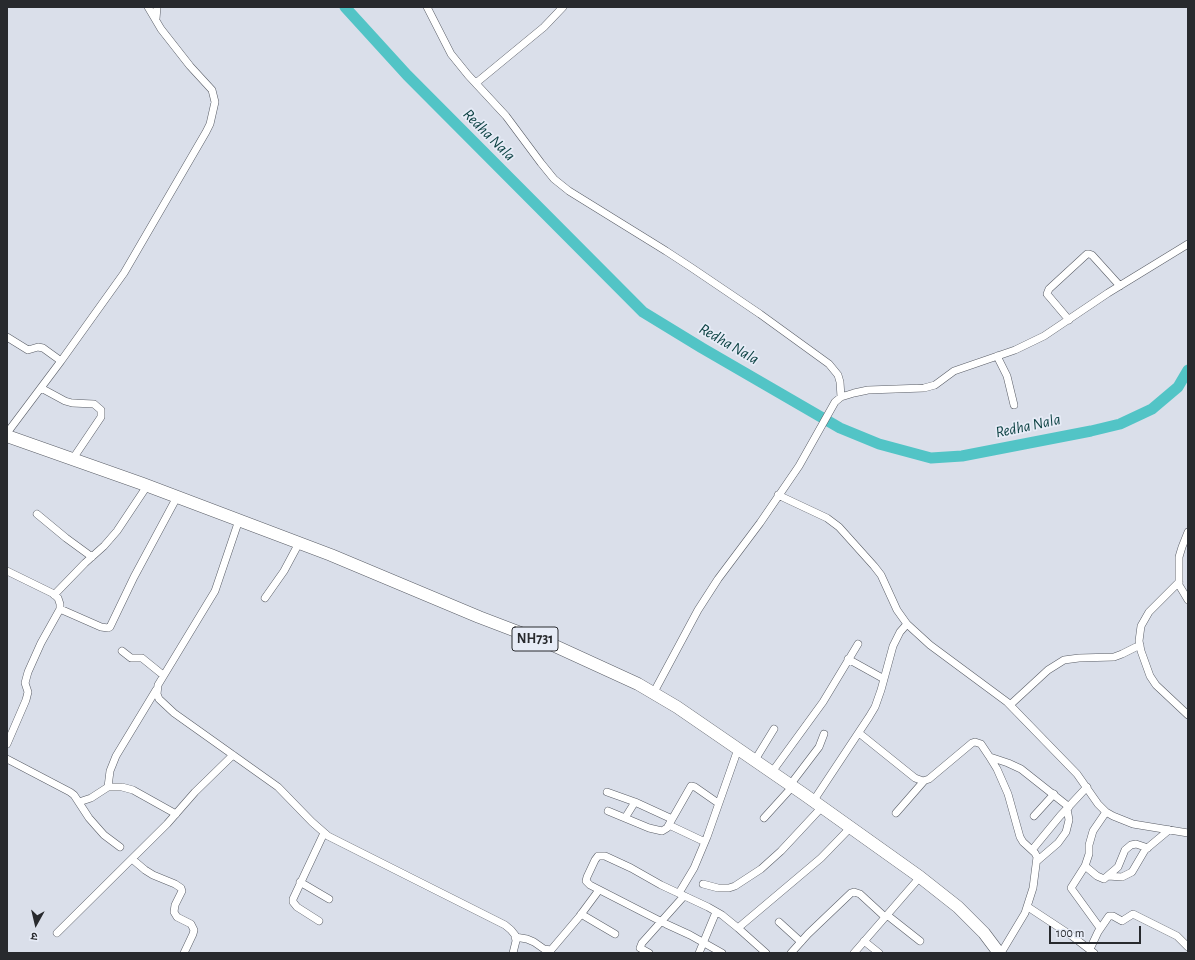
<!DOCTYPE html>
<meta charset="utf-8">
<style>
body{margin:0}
#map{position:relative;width:1195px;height:960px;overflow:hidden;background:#dadfea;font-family:"Alegreya Sans","Noto Sans Devanagari",sans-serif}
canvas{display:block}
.frame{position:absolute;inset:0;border:8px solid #282a2e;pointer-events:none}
.north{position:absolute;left:16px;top:904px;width:40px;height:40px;-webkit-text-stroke:3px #e7ecf7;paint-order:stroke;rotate:188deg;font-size:11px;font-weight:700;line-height:16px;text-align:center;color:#282a2e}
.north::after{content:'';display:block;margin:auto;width:14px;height:18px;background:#282a2e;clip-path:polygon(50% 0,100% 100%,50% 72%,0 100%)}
.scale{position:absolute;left:1049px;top:926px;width:92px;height:18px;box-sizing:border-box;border:2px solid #282a2e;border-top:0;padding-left:5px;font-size:12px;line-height:14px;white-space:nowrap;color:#282a2e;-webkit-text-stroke:3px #e7ecf7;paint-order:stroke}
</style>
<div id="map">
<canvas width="1195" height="960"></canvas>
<div class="frame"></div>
<div class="north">उ</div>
<div class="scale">100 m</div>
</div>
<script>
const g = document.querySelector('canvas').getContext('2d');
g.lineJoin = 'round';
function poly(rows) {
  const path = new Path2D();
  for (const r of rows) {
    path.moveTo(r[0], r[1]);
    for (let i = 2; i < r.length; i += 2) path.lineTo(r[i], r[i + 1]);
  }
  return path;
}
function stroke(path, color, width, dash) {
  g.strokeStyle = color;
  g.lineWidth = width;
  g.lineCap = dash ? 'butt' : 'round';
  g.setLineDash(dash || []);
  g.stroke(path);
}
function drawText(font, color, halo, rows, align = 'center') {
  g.font = font + ' "Alegreya Sans",sans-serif';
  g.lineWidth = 3.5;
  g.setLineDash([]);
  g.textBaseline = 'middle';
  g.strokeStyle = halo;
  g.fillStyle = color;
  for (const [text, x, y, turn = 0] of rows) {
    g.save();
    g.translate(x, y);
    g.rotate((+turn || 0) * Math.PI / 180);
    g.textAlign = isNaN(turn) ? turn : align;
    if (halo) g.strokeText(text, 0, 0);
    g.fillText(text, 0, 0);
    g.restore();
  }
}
stroke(poly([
 [345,7,407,75,643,312,702,348,840,428,879,444,931,458,962,456,1091,431,1120,424,1152,409,1178,387,1188,370]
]), '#52c4c6', 11);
const street = poly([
 [427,7,451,54,468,75,506,116,541,163,554,179,569,191,666,251,692,268,760,314,829,364,838,375,840,382,841,397],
 [156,19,157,7],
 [476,83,544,27,563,7],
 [1069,320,1047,294,1049,289,1087,254,1089,254,1092,255,1120,286],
 [7,337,28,350,38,347,43,348,61,361],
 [997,356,1007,376,1014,405],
 [41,388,65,401,72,403,94,404,101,410,101,417,72,460],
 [7,433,61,361,124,273,206,132,210,124,215,102,212,90,190,66,161,29,148,7],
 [778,495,827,518,839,527,874,566,881,575,897,610,907,624,930,645,1007,702,1077,774,1098,804,1106,812,1113,816,1133,824,1188,833],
 [37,514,66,538,92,557],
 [239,520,215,591,158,685,157,694,159,699,174,713,278,787,312,822,328,836,505,925,511,930,515,935,516,941,513,953],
 [1188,532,1182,547,1179,557,1179,585,1188,600],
 [7,571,52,593,58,598,60,604,60,609,41,643,28,672,25,683,28,692,26,700,7,744],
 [1179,582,1149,612,1141,626,1139,641,1141,651,1150,676,1156,685,1188,715],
 [54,595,85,563,104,546,117,531,147,486],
 [265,598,284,571,299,543],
 [60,609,101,627,108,628,110,627,134,577,177,497],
 [122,651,131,658,142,658,163,675],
 [848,659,884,679],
 [654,692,698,610,718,579,760,523,799,466,835,402,841,397,854,393,868,390,924,388,935,385,954,371,1015,350,1044,336,1108,293,1188,244],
 [1010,705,1048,670,1064,660,1079,658,1114,657,1122,654,1140,645],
 [859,733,915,778,923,781,929,779,972,743,975,742,981,744,989,756,997,769,1008,794,1020,837,1023,842,1035,853,1037,857,1033,888,1025,913,1001,953],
 [990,757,1008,763,1021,769,1069,807],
 [7,759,70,792,74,795,89,818,96,826,104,835,120,847],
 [755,760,774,729],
 [772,772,823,702,858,644],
 [790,785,819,747,824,734],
 [108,787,110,771,116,756,156,690],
 [607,792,635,802,672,819],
 [814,800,869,717,875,707,881,690,893,646,900,632,907,624],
 [79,802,91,798,108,787,122,787,133,790,176,814],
 [608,811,649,828,662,831,667,828,691,786,695,787,718,803],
 [896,813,924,781],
 [1034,816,1054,794],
 [625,818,635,802],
 [764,818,793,786],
 [669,825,705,842],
 [1032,850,1060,816,1087,787],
 [132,859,145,870,153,875,175,884,181,888,182,891,175,905,174,912,177,917,191,924,194,930,193,934,184,953],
 [1037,861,1058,843,1066,832,1069,820,1067,808],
 [1085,866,1097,876,1104,879,1118,867,1125,850,1131,845,1136,844,1148,848],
 [1108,876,1122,877,1132,872,1145,850,1169,830],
 [300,882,329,899],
 [703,884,718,888,729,888,735,886,761,869,781,851,822,807],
 [679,893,694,868,707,837,738,749],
 [1028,907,1072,936,1094,953],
 [581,914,615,934],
 [887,915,920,941],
 [319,921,297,907,293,902,293,899,324,833],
 [779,922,801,942],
 [738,928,821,858,851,827],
 [1100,928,1071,888,1085,866,1089,854,1089,845,1093,831,1106,812],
 [57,933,167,824,195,792,233,755],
 [515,937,527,939,534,942,544,949,551,950,579,917,599,890],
 [864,941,879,953],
 [1090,949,1098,932,1109,916,1113,916,1122,921,1133,914,1177,936,1188,947],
 [649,953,640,948,642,943,684,896],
 [699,953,716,912],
 [722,953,690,935,666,924,590,885,586,881,587,877,595,860,598,856,605,856,631,868,661,885,708,907,722,915,738,928,766,953],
 [791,953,808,934,851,893,854,892,860,894,885,917],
 [854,953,920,877]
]);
const highway = poly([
 [7,436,143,484,331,555,479,617,555,646,638,684,677,707,805,795,920,877,958,907,984,933,999,953]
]);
stroke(street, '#595d66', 8);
stroke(highway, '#595d66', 13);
stroke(street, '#fff', 7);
stroke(highway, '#fff', 12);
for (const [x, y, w] of [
 [535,639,46]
]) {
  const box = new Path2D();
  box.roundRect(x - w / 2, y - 12, w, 24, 3);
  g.fillStyle = '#e7ecf7';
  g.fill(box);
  stroke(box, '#282a2e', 1);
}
drawText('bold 14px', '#282a2e', null, [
 ["NH731",535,639]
]);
drawText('italic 16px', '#0d4243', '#e7ecf7', [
 ["Redha Nala",489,135,45],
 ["Redha Nala",729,344,30],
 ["Redha Nala",1028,426,-12]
]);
</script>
